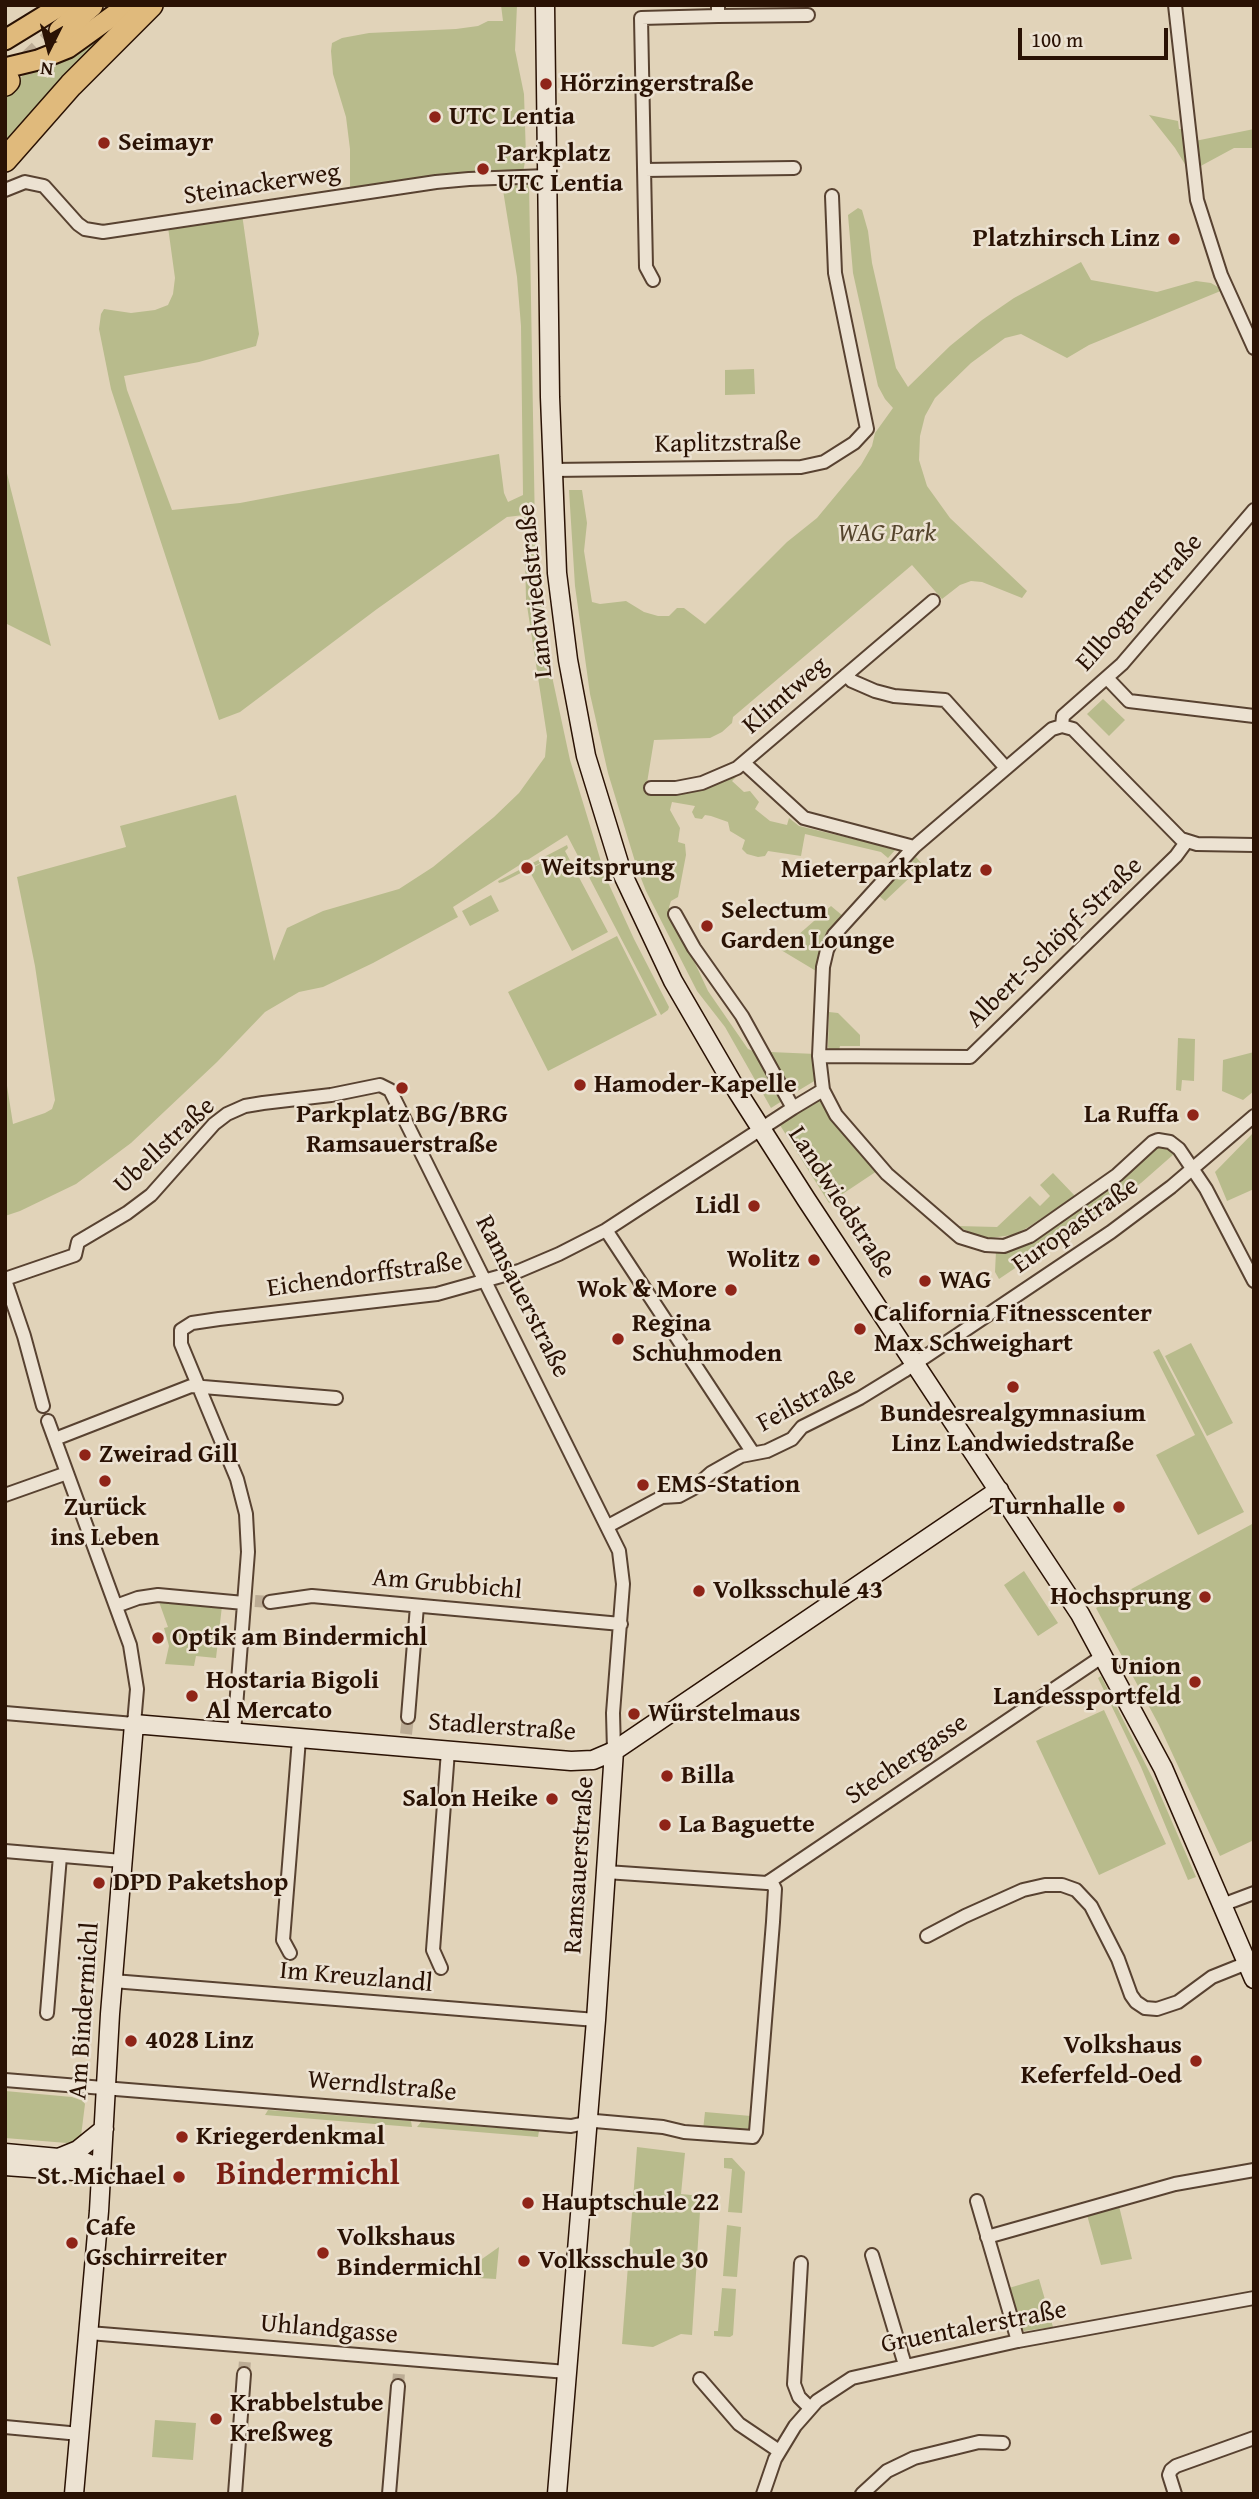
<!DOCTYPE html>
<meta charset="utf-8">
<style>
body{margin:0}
#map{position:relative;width:1259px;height:2499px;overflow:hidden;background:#e1d3b9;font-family:"Gentium Book Plus",serif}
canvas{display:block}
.frame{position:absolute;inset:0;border:7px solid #2a1204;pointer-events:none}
.north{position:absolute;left:14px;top:14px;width:70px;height:70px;-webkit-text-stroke:5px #ece2d2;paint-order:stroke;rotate:186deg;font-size:19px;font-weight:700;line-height:28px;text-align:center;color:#2a1204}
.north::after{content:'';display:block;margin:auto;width:24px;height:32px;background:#2a1204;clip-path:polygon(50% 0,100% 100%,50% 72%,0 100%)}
.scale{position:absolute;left:1018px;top:28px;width:150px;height:32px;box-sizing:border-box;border:4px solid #2a1204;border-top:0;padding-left:9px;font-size:21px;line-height:24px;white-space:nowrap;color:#2a1204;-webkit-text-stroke:5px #ece2d2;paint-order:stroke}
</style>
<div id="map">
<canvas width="1259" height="2499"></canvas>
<div class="frame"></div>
<div class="north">N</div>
<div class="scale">100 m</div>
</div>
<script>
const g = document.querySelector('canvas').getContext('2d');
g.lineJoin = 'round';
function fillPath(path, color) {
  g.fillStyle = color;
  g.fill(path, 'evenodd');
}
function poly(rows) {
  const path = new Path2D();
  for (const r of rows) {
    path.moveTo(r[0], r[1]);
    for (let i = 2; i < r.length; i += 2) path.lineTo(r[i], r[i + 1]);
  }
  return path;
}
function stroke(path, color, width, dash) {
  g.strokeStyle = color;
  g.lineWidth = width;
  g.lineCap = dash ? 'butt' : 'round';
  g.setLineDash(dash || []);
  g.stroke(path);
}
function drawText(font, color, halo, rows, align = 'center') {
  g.font = font + ' "Gentium Book Plus",serif';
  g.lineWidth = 5;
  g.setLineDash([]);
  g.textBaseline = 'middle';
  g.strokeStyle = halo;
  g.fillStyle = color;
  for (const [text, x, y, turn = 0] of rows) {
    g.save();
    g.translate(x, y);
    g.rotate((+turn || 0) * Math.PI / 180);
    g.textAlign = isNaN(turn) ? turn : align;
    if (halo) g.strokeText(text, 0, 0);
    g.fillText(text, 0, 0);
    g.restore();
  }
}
fillPath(poly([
 [136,5,5,150,5,94,27,71],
 [501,5,517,5,515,50,524,94,526,157,523,172,360,189,350,187,350,149,346,117,333,74,331,51,332,43,342,38,369,33,456,29,478,26,488,21,503,21],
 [1149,115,1178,121,1179,129,1188,129,1191,174,1175,148],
 [1254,129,1254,148,1234,148,1197,168,1195,141],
 [529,183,535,531,553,681,570,760,606,878,634,939,669,1007,668,1010,661,1015,567,835,453,907,458,917,373,963,323,987,299,992,265,1012,217,1062,131,1143,76,1184,20,1211,5,1216,5,1073,13,1124,45,1113,52,1109,55,1100,35,966,17,877,126,847,120,826,236,795,274,961,287,928,323,911,399,889,433,867,494,817,519,793,545,757,547,736,526,599,524,515,507,517,377,609,240,712,219,720,111,389,99,329,101,314,104,309,131,313,155,310,168,305,173,294,175,278,168,227,242,214,259,334,256,346,199,362,124,376,127,390,172,510,240,503,499,454,504,493,508,502,523,495,521,326,517,277,502,184],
 [858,208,862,210,868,231,872,263,896,368,908,387,950,346,982,320,1014,298,1081,262,1091,280,1157,292,1196,281,1211,283,1223,290,1089,345,1067,358,1021,334,1005,338,971,363,935,398,925,416,920,436,919,460,927,486,950,518,1027,591,1022,598,982,582,971,581,960,585,942,599,912,565,733,717,732,723,722,732,710,738,654,740,646,789,742,771,732,781,744,792,750,791,759,802,755,809,770,821,787,825,789,818,799,826,896,849,888,858,881,852,805,834,801,856,768,851,765,856,758,857,747,854,742,849,745,840,730,831,728,822,711,816,705,815,702,819,695,818,692,812,695,806,672,802,670,810,680,828,678,842,685,844,686,855,678,897,671,901,669,907,708,991,748,1049,753,1051,765,1068,782,1101,771,1108,725,1027,697,991,646,891,637,868,608,773,590,694,575,586,569,490,582,490,587,523,584,551,592,602,600,604,626,601,644,612,658,616,669,616,677,608,684,608,705,624,787,542,817,518,861,465,872,446,875,433,893,408,885,399,878,386,853,273,848,215],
 [754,369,755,394,725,395,725,370],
 [5,465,11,490,51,646,5,623],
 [1103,699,1125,720,1109,736,1087,714],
 [567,845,568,848,565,851,608,932,572,951,529,870,558,854,503,882,499,883,498,881],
 [916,857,923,865,885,901,879,896],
 [491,895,499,911,470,926,462,911],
 [831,906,843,916,823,941,816,971,781,950],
 [617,936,657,1015,548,1071,508,992],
 [829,1012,838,1013,860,1035,860,1046,840,1046,839,1050,830,1051,828,1047],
 [1178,1038,1195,1039,1194,1081,1182,1080,1181,1091,1176,1090],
 [770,1052,816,1054,816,1080,791,1095,769,1054],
 [1254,1052,1254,1091,1243,1100,1222,1091,1223,1060],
 [817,1099,823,1101,877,1171,829,1203,778,1122],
 [1253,1133,1254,1189,1227,1201,1215,1172],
 [1160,1146,1166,1146,1174,1154,1141,1183,999,1279,995,1272,996,1251,1013,1249,1047,1232,1122,1180,1154,1148],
 [1053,1173,1075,1196,1027,1228,1012,1235,991,1238,978,1236,957,1226,997,1227,1030,1196,1040,1206,1050,1196,1040,1185],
 [1191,1343,1233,1423,1207,1436,1165,1356],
 [1159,1349,1244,1512,1198,1535,1156,1455,1195,1435,1153,1352],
 [1254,1523,1254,1840,1220,1856,1159,1725,1096,1608],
 [1024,1571,1058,1623,1038,1636,1004,1585],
 [158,1599,222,1606,216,1658,196,1656,194,1666,165,1664,169,1646,164,1628,168,1627],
 [1101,1676,1156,1785,1196,1877,1188,1880,1141,1767,1098,1678],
 [1104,1710,1166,1844,1099,1875,1036,1741],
 [5,2091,72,2097,83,2101,85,2104,81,2136,76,2141,67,2143,5,2138],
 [268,2110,411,2121,412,2127,265,2115],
 [705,2112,751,2116,750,2127,745,2133,703,2130],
 [421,2122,539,2131,538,2137,417,2127],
 [637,2147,685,2153,681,2194,701,2196,692,2335,681,2334,653,2347,622,2344],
 [724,2158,732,2158,745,2172,742,2213,728,2212,732,2169,724,2168],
 [1119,2206,1132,2259,1101,2265,1087,2215],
 [727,2225,741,2227,737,2277,723,2276],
 [499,2247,496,2279,478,2278,472,2266],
 [1039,2279,1053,2327,1024,2331,1020,2327,1009,2288],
 [722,2288,736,2289,733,2335,730,2337,714,2336,714,2331,718,2331],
 [155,2420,196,2423,193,2460,152,2457]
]), '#b8bb8c');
stroke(poly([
 [255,1601,270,1602],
 [406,1734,408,1717],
 [244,2374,245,2360],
 [398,2386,399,2372]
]), '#bcac95', 12, [12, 6]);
stroke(poly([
 [23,67,61,31]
]), '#bcac95', 23, [23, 11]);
const street = poly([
 [1175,5,1197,200,1221,275,1254,348],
 [718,16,808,15],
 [644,170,794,168],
 [5,190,25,182,44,186,78,224,85,229,103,232,436,182,469,179,547,176],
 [653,280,646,267,641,18,718,16,718,5],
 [552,470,801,467,824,462,854,443,867,429,835,273,832,196],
 [846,675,852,681,875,691,894,696,945,700,1006,768],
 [1107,678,1129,701,1254,716],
 [1062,726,1052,729,914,847,834,935,827,950,823,967,819,1056,823,1090,836,1115,887,1174,960,1237,986,1245,1004,1246,1030,1236,1117,1175,1153,1142,1158,1140,1170,1142,1179,1149,1206,1189,1254,1281],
 [1062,726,1063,716,1122,664,1254,510],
 [1062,726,1073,729,1181,839,1197,844,1254,845],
 [744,763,804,818,914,847],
 [651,788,676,788,702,783,737,768,933,601],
 [819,1056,970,1057,1176,856,1187,841],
 [793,1108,823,1090],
 [606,1230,753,1453],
 [5,1279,75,1255,78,1242,127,1213,151,1195,214,1124,227,1114,245,1106,263,1103,331,1095,380,1085,390,1090,619,1551,623,1584,613,1713,614,1751],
 [5,1280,24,1336,43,1406],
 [55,1439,191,1386,336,1398],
 [5,1495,67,1473],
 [608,1526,662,1497,679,1496,694,1488,711,1473,741,1456,767,1451,792,1439,802,1427,860,1398,904,1371,1111,1232,1171,1187,1254,1116],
 [270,1602,312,1596,621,1624],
 [116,1606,138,1598,158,1595,244,1603],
 [5,1713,134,1724,137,1689,130,1645,48,1421],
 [408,1717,417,1606],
 [234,1733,248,1552,246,1514,237,1479,181,1344,181,1330,192,1323,219,1319,437,1294,519,1271,559,1254,606,1230,793,1108,742,1016,694,948,675,914],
 [5,1851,122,1861],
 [606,1872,767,1883,1103,1656],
 [1222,1905,1254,1893],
 [927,1936,965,1916,1023,1890,1045,1885,1062,1885,1076,1890,1091,1906,1118,1959,1131,1995,1136,2002,1145,2008,1157,2009,1178,2002,1212,1977,1247,1963],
 [290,1953,283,1940,299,1739],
 [441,1968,433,1950,448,1751],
 [113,1981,596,2020],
 [47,2013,60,1856],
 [5,2080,571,2126,595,2121,663,2127,684,2132,753,2137,756,2132,773,1922,775,1889,771,1881],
 [977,2201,1018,2341],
 [987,2237,1175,2184,1254,2170],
 [872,2255,905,2365],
 [801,2263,794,2384,799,2397,810,2408],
 [89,2333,567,2372],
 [700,2379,739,2424,779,2451],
 [5,2427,80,2434],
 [235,2494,244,2374],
 [389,2494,398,2386],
 [763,2494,775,2459,795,2426,817,2401,852,2378,1018,2341,1254,2298],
 [862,2494,887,2471,914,2458,979,2442,1003,2443],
 [1175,2494,1169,2475,1171,2470,1176,2466,1254,2438]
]);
const secondary = poly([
 [545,5,550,397,557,573,568,660,586,756,622,873,673,981,737,1091,806,1199,1080,1614,1163,1768,1254,1979],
 [5,2153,80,2160,92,2165,102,2173],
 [61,2157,78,2150,104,2129],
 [5,2166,102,2173],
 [74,2494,99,2211,110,2014,134,1724,571,1761,593,1760,614,1751,999,1490],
 [557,2494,596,2020,614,1751]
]);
const primary = poly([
 [5,40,62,5],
 [5,68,38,60,68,48,128,5]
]);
const highway = poly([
 [61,31,91,5],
 [5,84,8,81],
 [5,160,71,85,151,5]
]);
stroke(street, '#584231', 16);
stroke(secondary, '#2a1204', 21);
stroke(primary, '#2a1204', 23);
stroke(highway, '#2a1204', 26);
stroke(street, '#ece2d2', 12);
stroke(secondary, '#ece2d2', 18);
stroke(primary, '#e0ba7c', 19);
stroke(highway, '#e0ba7c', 23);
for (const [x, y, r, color] of [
 [546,84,7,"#8f2418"],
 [435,117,7,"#8f2418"],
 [104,143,7,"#8f2418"],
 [483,169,7,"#8f2418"],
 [1174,239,7,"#8f2418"],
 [527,868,7,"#8f2418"],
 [986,870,7,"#8f2418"],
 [707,926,7,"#8f2418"],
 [580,1085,7,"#8f2418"],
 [402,1088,7,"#8f2418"],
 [1193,1115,7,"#8f2418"],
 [754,1206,7,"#8f2418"],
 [814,1260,7,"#8f2418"],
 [925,1281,7,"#8f2418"],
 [731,1290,7,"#8f2418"],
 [860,1329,7,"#8f2418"],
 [618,1339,7,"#8f2418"],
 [1013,1387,7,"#8f2418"],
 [85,1455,7,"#8f2418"],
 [105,1481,7,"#8f2418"],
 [643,1485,7,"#8f2418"],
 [1119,1507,7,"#8f2418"],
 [699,1591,7,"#8f2418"],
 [1205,1597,7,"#8f2418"],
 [158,1638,7,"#8f2418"],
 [1195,1682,7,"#8f2418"],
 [192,1696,7,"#8f2418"],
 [634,1714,7,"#8f2418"],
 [667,1776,7,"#8f2418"],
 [552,1799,7,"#8f2418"],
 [665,1825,7,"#8f2418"],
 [99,1883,7,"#8f2418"],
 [131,2041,7,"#8f2418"],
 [1196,2061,7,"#8f2418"],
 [182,2137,7,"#8f2418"],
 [179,2177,7,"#8f2418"],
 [528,2203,7,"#8f2418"],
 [72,2243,7,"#8f2418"],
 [323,2253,7,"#8f2418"],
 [524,2261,7,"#8f2418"],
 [216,2419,7,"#8f2418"]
]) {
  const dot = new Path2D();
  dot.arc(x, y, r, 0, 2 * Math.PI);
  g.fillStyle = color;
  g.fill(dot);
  stroke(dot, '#ece2d2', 2.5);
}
drawText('bold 26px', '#2a1204', '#ece2d2', [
 ["Hörzingerstraße",560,84],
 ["UTC Lentia",449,117],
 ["Seimayr",118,143],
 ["Parkplatz",497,154],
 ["UTC Lentia",497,184],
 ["Platzhirsch Linz",1160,239,"right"],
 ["Weitsprung",541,868],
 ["Mieterparkplatz",972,870,"right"],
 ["Selectum",721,911],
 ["Garden Lounge",721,941],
 ["Hamoder-Kapelle",594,1085],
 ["Parkplatz BG/BRG",402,1115,"center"],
 ["Ramsauerstraße",402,1145,"center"],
 ["La Ruffa",1179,1115,"right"],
 ["Lidl",740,1206,"right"],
 ["Wolitz",800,1260,"right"],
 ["WAG",939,1281],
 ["Wok & More",717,1290,"right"],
 ["California Fitnesscenter",874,1314],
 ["Max Schweighart",874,1344],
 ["Regina",632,1324],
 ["Schuhmoden",632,1354],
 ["Bundesrealgymnasium",1013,1414,"center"],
 ["Linz Landwiedstraße",1013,1444,"center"],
 ["Zweirad Gill",99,1455],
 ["EMS-Station",657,1485],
 ["Turnhalle",1105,1507,"right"],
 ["Zurück",105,1508,"center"],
 ["ins Leben",105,1538,"center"],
 ["Volksschule 43",713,1591],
 ["Hochsprung",1191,1597,"right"],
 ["Optik am Bindermichl",172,1638],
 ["Union",1181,1667,"right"],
 ["Landessportfeld",1181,1697,"right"],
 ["Hostaria Bigoli",206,1681],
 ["Al Mercato",206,1711],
 ["Würstelmaus",648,1714],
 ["Billa",681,1776],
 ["Salon Heike",538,1799,"right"],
 ["La Baguette",679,1825],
 ["DPD Paketshop",113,1883],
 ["4028 Linz",145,2041],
 ["Volkshaus",1182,2046,"right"],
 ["Keferfeld-Oed",1182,2076,"right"],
 ["Kriegerdenkmal",196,2137],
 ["St. Michael",165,2177,"right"],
 ["Hauptschule 22",542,2203],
 ["Cafe",86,2228],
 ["Gschirreiter",86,2258],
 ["Volkshaus",337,2238],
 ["Bindermichl",337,2268],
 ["Volksschule 30",538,2261],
 ["Krabbelstube",230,2404],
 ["Kreßweg",230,2434]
], 'left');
drawText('26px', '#2a1204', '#ece2d2', [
 ["Steinackerweg",262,185,-9],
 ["Kaplitzstraße",728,444,-1],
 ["Landwiedstraße",536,591,-96],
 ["Ellbognerstraße",1140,603,-48],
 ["Klimtweg",786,696,-41],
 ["Albert-Schöpf-Straße",1055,943,-44],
 ["Ubellstraße",165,1146,-43],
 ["Landwiedstraße",841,1203,57],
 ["Europastraße",1076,1226,-35],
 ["Eichendorffstraße",365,1276,-8],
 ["Ramsauerstraße",522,1297,63],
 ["Feilstraße",807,1400,-29],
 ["Am Grubbichl",447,1585,5],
 ["Stadlerstraße",502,1728,4],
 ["Stechergasse",907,1760,-34],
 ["Ramsauerstraße",580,1865,-86],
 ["Im Kreuzlandl",356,1978,5],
 ["Am Bindermichl",85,2011,-86],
 ["Werndlstraße",382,2087,5],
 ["Gruentalerstraße",974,2328,-11],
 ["Uhlandgasse",329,2330,5]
]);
drawText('italic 26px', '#55452d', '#ece2d2', [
 ["WAG Park",887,534]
]);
drawText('bold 33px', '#7a1f14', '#ece2d2', [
 ["Bindermichl",308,2176]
]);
</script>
